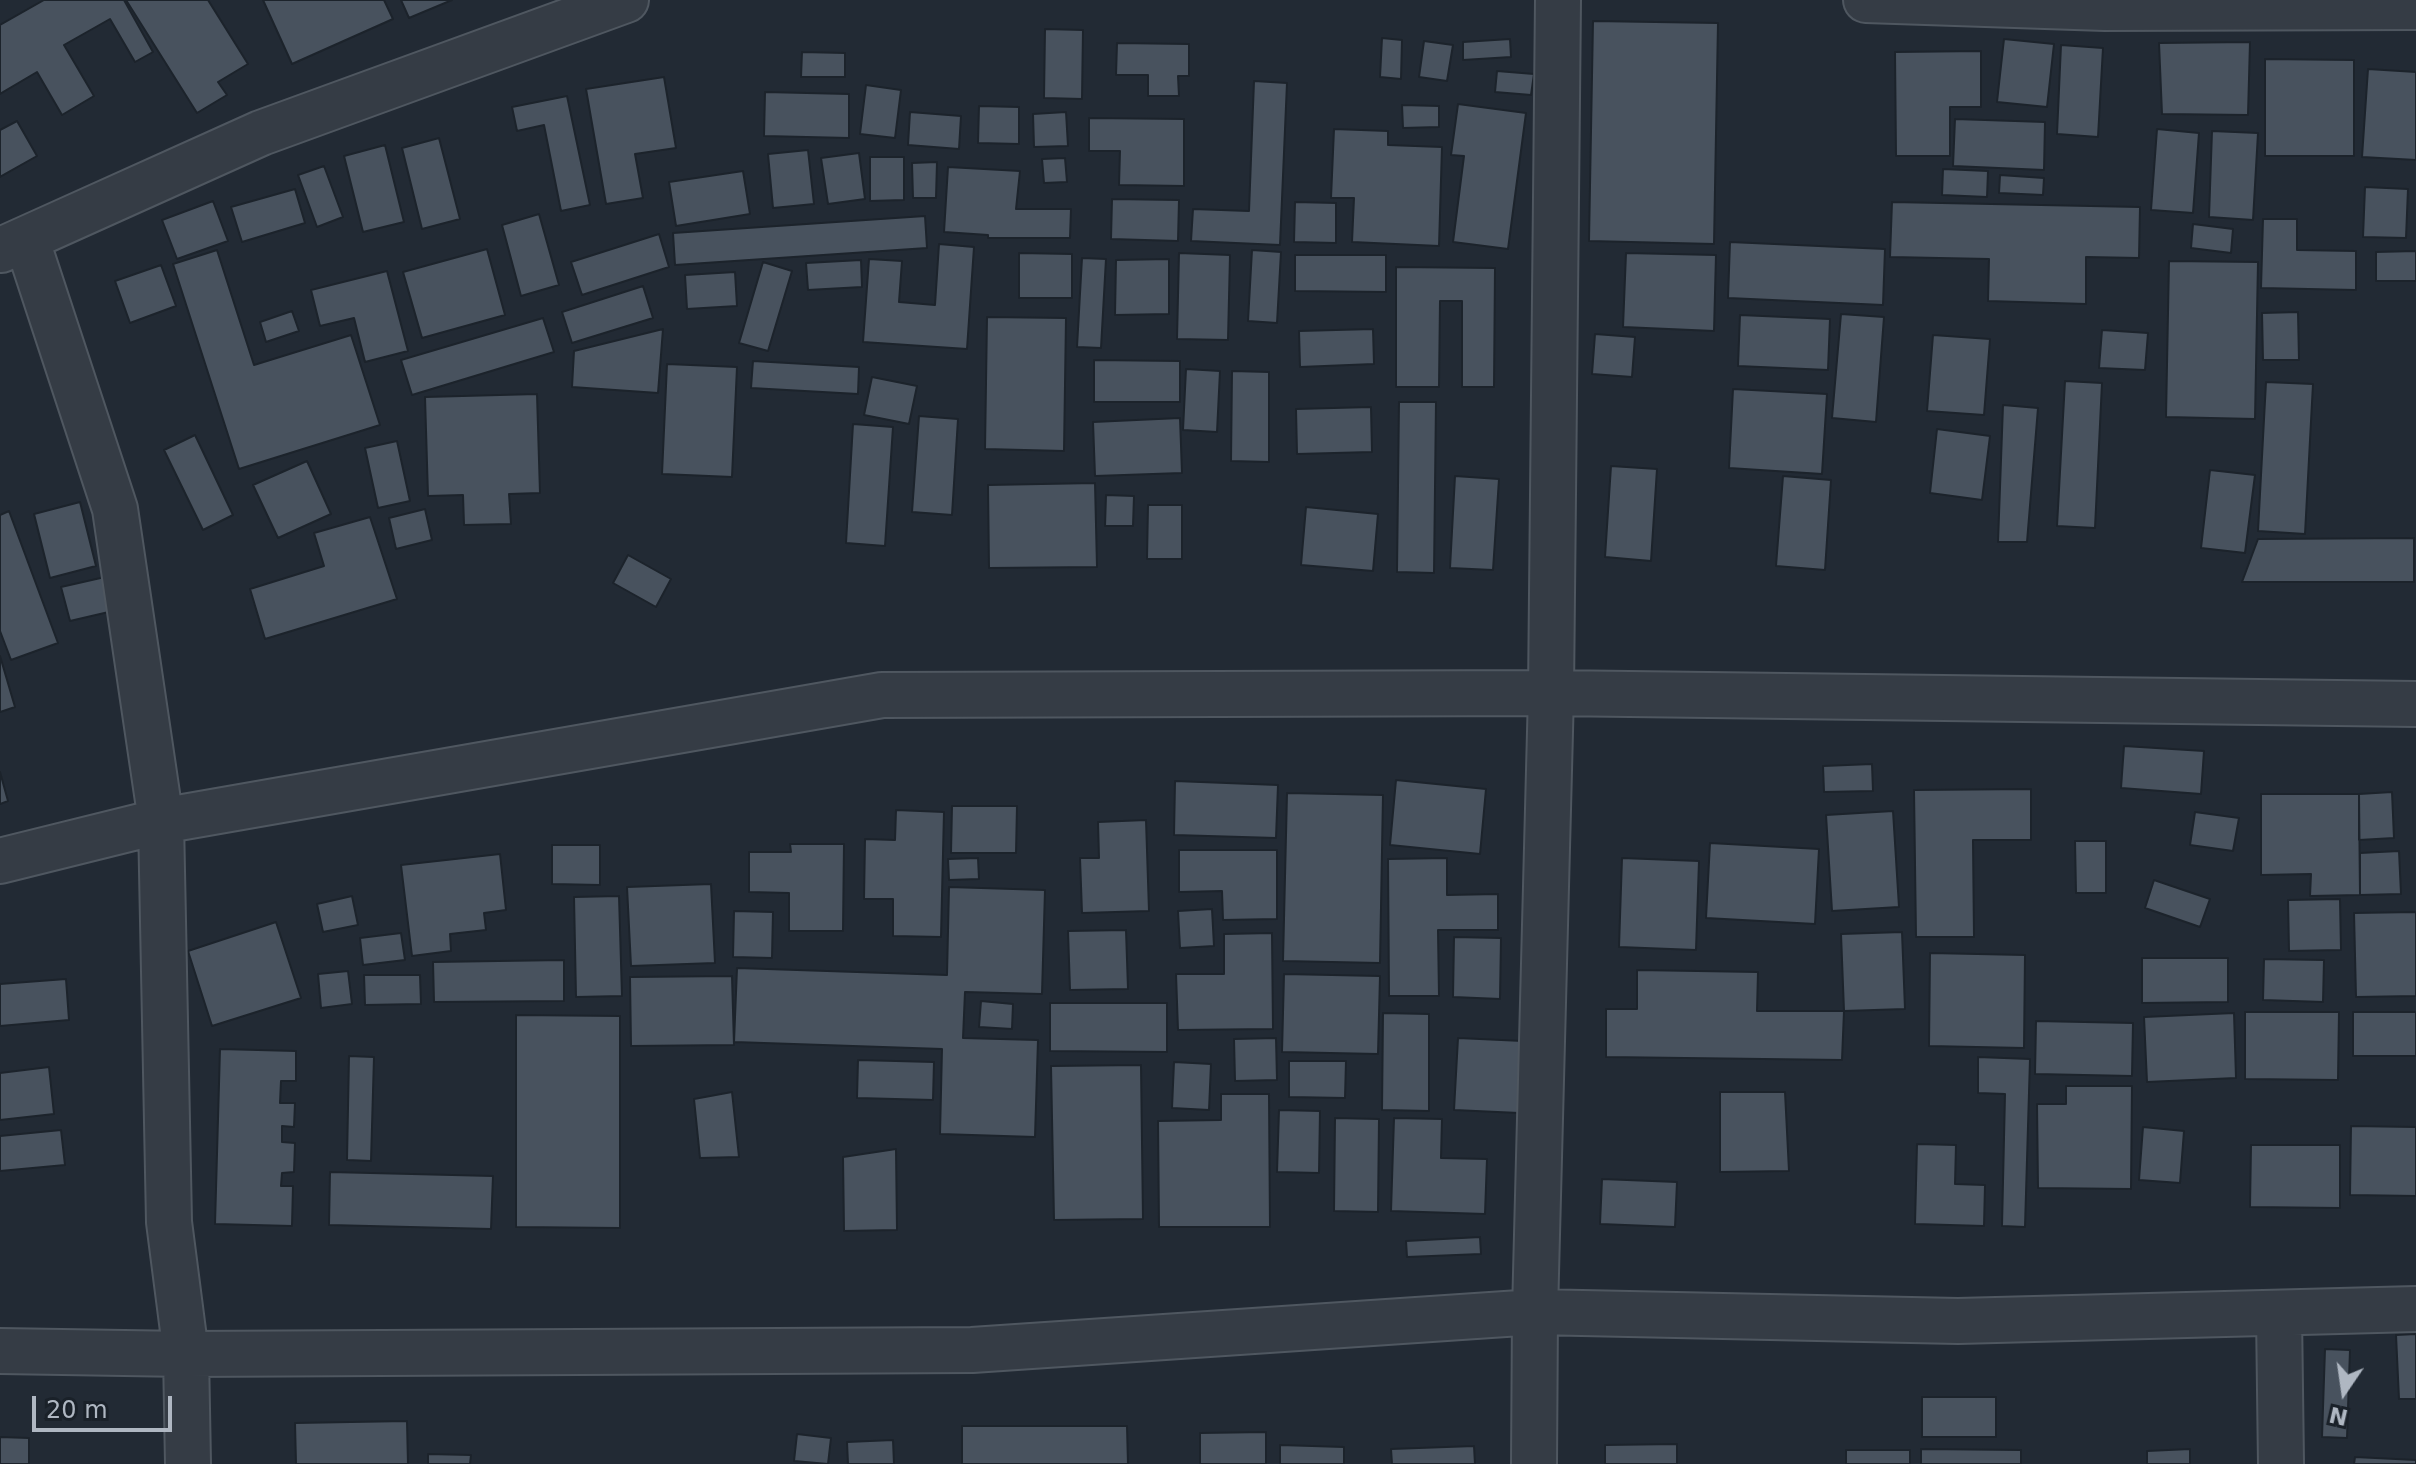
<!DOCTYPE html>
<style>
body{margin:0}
#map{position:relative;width:2416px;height:1464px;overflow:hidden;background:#222a34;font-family:"DejaVu Sans",sans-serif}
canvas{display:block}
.north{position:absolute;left:2304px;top:1352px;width:80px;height:80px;-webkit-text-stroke:6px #1a2129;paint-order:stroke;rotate:193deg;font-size:22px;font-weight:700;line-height:32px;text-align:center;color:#afb7c2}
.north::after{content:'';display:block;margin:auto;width:28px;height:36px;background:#afb7c2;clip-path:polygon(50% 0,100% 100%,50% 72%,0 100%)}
.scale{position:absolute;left:32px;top:1396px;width:140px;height:36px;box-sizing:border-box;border:4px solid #afb7c2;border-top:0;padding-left:10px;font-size:24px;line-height:28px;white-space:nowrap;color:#afb7c2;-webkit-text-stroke:6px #1a2129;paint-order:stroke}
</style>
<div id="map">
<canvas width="2416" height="1464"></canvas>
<div class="north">N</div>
<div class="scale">20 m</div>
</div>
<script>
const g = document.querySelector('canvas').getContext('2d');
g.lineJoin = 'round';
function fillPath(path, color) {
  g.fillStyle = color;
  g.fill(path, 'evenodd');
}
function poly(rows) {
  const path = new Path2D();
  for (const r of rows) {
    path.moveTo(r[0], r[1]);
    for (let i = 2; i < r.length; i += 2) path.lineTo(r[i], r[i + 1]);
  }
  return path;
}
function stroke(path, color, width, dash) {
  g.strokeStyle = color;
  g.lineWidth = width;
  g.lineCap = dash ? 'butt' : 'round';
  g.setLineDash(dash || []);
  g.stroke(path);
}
const building = poly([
 [44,0,124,0,153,52,135,62,110,19,64,45,94,96,62,115,37,72,0,94,0,25,44,0],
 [126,0,208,0,248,64,218,82,227,95,197,113,126,0],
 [263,0,384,0,393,19,292,64,263,0],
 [401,0,452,0,409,18,401,0],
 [1593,21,1718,23,1714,244,1589,241,1593,21],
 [1045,29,1083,30,1082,99,1044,98,1045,29],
 [1382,38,1402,40,1401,79,1380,77,1382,38],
 [1510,39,1511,57,1463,60,1463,42,1510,39],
 [2004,39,2054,44,2047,107,1997,102,2004,39],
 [1424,41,1453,45,1447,81,1419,77,1424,41],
 [2250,42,2248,115,2162,114,2159,43,2250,42],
 [1117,43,1189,44,1189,76,1178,76,1179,96,1148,96,1148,75,1116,75,1117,43],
 [2061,45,2103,48,2098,137,2057,134,2061,45],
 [1981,51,1981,107,1950,107,1950,156,1896,156,1895,52,1981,51],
 [802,52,845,53,845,77,801,77,802,52],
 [2265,59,2354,60,2354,156,2265,156,2265,59],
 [2368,69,2416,72,2416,160,2362,157,2368,69],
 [1497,71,1534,74,1531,95,1495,92,1497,71],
 [664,77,676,148,635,154,643,198,606,204,586,89,664,77],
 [1254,81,1287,83,1280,245,1191,241,1193,209,1249,211,1254,81],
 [866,85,901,90,895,138,860,134,866,85],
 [765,92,849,94,849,138,764,136,765,92],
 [567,96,590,205,561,211,544,125,517,131,512,107,567,96],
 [1458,104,1526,113,1508,249,1453,242,1464,156,1451,155,1458,104],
 [1402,105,1439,106,1439,127,1403,128,1402,105],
 [979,106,1019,107,1019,144,978,143,979,106],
 [910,112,961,116,959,149,908,145,910,112],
 [1066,112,1068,146,1034,147,1033,114,1066,112],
 [1089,118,1184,119,1184,186,1119,185,1120,151,1089,151,1089,118],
 [1955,119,2045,122,2044,170,1953,166,1955,119],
 [17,121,37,156,0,177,0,130,17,121],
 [1334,129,1388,131,1388,145,1442,147,1439,246,1352,242,1354,198,1331,198,1334,129],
 [2157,129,2199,133,2193,213,2151,210,2157,129],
 [2212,131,2258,133,2253,220,2209,217,2212,131],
 [439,138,460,219,422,229,402,148,439,138],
 [385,145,404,222,363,232,344,156,385,145],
 [808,150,814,204,773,208,768,154,808,150],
 [859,153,865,199,828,204,821,158,859,153],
 [870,157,904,157,904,200,870,201,870,157],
 [1065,158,1067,182,1044,183,1042,159,1065,158],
 [937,162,936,198,913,198,912,163,937,162],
 [324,166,343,217,317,227,298,175,324,166],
 [948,167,1020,171,1016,209,1071,209,1070,238,988,238,988,235,944,232,948,167],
 [1943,169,1988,171,1987,197,1942,195,1943,169],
 [743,171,750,214,676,226,669,182,743,171],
 [2000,175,2044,178,2043,195,1999,193,2000,175],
 [2365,187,2408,189,2406,238,2363,237,2365,187],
 [295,189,305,223,242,242,231,207,295,189],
 [1112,199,1179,200,1178,241,1111,239,1112,199],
 [213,201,228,241,177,259,162,220,213,201],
 [1295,202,1336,203,1336,243,1294,242,1295,202],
 [1892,202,2140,207,2139,258,2086,257,2086,304,1988,301,1989,259,1890,257,1892,202],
 [539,214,559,285,521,296,502,225,539,214],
 [925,216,927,248,675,265,673,233,925,216],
 [2263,219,2297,219,2297,250,2356,251,2356,290,2261,288,2263,219],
 [2193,224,2233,229,2231,253,2191,248,2193,224],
 [659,234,669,267,582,295,571,262,659,234],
 [1730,242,1885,249,1883,305,1728,298,1730,242],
 [939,244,974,247,967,349,863,342,869,259,902,261,899,302,935,305,939,244],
 [487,249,505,315,422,338,403,272,487,249],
 [217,250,254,365,351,335,380,425,239,469,173,264,217,250],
 [1252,250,1281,252,1277,323,1248,321,1252,250],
 [2416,251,2416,281,2376,281,2376,252,2416,251],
 [1019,253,1072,254,1072,298,1019,298,1019,253],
 [1179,253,1230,255,1228,340,1177,339,1179,253],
 [1626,253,1716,255,1714,331,1623,327,1626,253],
 [1295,255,1386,255,1386,292,1295,291,1295,255],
 [1082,258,1106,259,1101,348,1077,347,1082,258],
 [1169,259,1169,314,1115,315,1116,260,1169,259],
 [861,260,862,287,808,290,806,263,861,260],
 [2169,261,2258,262,2255,419,2166,417,2169,261],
 [763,262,792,271,768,351,739,343,763,262],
 [161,265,176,306,130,323,115,281,161,265],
 [1396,267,1495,268,1494,387,1462,387,1462,301,1440,301,1439,387,1396,387,1396,267],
 [387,271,408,351,365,362,354,318,320,326,311,290,387,271],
 [735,272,737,306,687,309,685,275,735,272],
 [643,286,653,318,572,343,562,312,643,286],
 [292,311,299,331,266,342,260,322,292,311],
 [2298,312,2299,360,2263,360,2262,313,2298,312],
 [1841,314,1884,317,1876,422,1832,418,1841,314],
 [1740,315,1830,319,1828,370,1738,366,1740,315],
 [987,317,1066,318,1064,451,985,449,987,317],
 [543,318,554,352,412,395,401,360,543,318],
 [663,329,658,393,572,387,574,351,663,329],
 [1373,329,1374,364,1300,367,1299,331,1373,329],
 [2102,330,2148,333,2145,370,2099,368,2102,330],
 [1595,334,1635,337,1632,377,1592,374,1595,334],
 [1933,335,1990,339,1984,415,1927,411,1933,335],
 [1094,360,1180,361,1180,402,1094,402,1094,360],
 [753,361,859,367,858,394,751,388,753,361],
 [667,364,737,367,732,477,662,474,667,364],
 [1186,369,1220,371,1217,432,1183,430,1186,369],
 [1232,371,1269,372,1269,462,1231,461,1232,371],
 [872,377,917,386,909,424,864,415,872,377],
 [2065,381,2102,383,2095,528,2057,526,2065,381],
 [2266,382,2313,384,2305,534,2258,531,2266,382],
 [1733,389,1827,394,1822,474,1729,468,1733,389],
 [537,394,540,493,509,494,511,524,464,525,463,495,428,496,425,397,537,394],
 [1399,402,1436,402,1434,573,1397,572,1399,402],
 [2003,405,2038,408,2027,542,1998,542,2003,405],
 [1371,407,1372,452,1297,454,1296,409,1371,407],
 [919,416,958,419,952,515,912,512,919,416],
 [1180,418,1182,473,1095,476,1093,422,1180,418],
 [853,424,893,427,885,546,846,543,853,424],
 [1937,429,1990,436,1982,500,1930,493,1937,429],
 [195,435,233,515,203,530,164,450,195,435],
 [397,441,410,501,378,508,365,448,397,441],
 [307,461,331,514,278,538,253,485,307,461],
 [1611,466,1657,469,1651,561,1605,557,1611,466],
 [2210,470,2255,475,2245,553,2201,548,2210,470],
 [1455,476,1499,479,1493,570,1450,568,1455,476],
 [1783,476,1831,480,1825,570,1776,566,1783,476],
 [1095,483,1097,567,989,568,988,485,1095,483],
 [1106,495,1134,496,1133,526,1105,526,1106,495],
 [80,502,96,566,50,578,34,514,80,502],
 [1148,505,1182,505,1182,559,1147,559,1148,505],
 [1306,507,1378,514,1373,571,1301,565,1306,507],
 [425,509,432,540,396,549,389,518,425,509],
 [9,511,58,643,11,660,0,631,0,515,9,511],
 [370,517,397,599,265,639,250,589,324,566,314,533,370,517],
 [2414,538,2414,582,2242,582,2258,539,2414,538],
 [628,555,671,579,656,607,613,583,628,555],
 [105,577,113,611,70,621,61,587,105,577],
 [0,656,15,707,0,712,0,656],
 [2124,746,2204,751,2201,794,2121,788,2124,746],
 [1872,764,1873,791,1824,792,1823,766,1872,764],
 [0,772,8,801,0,804,0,772],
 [1396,780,1486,789,1480,854,1390,845,1396,780],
 [1175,781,1278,785,1276,838,1174,835,1175,781],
 [2031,789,2031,840,1973,840,1974,937,1916,937,1914,790,2031,789],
 [2392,792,2394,838,2359,840,2359,794,2392,792],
 [1287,793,1383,795,1380,963,1283,961,1287,793],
 [2261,794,2359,794,2360,895,2310,896,2311,874,2261,875,2261,794],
 [952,806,1017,806,1016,853,951,853,952,806],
 [896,810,944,812,941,937,893,936,893,899,864,899,865,839,895,840,896,810],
 [1893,811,1899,907,1832,911,1826,815,1893,811],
 [2195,812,2239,818,2233,851,2190,845,2195,812],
 [1146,820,1149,911,1082,913,1080,858,1099,858,1098,822,1146,820],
 [2075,841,2106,841,2106,893,2076,893,2075,841],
 [1710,843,1819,849,1815,924,1706,918,1710,843],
 [790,844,844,844,843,931,789,931,789,893,749,892,749,852,791,852,790,844],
 [552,845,600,845,600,885,552,884,552,845],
 [1179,850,1277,850,1277,919,1223,920,1222,891,1179,892,1179,850],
 [2399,851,2401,894,2360,895,2360,853,2399,851],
 [500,854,506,910,484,913,486,930,450,934,451,951,412,956,401,865,500,854],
 [978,858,979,879,949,880,948,859,978,858],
 [1447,858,1447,895,1498,894,1498,930,1438,930,1439,996,1389,996,1388,859,1447,858],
 [1622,858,1699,861,1696,950,1619,947,1622,858],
 [2154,880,2210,899,2200,927,2145,908,2154,880],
 [711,884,715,963,631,966,627,887,711,884],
 [949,887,1045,890,1042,994,965,992,963,1038,1038,1040,1035,1137,940,1134,942,1049,734,1042,737,968,947,975,949,887],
 [352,896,358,925,323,932,317,904,352,896],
 [619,896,622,996,576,997,574,897,619,896],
 [2340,899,2341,950,2289,951,2288,900,2340,899],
 [1212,909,1214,946,1180,948,1178,911,1212,909],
 [734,911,773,912,772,958,733,957,734,911],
 [2416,912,2416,996,2356,997,2354,913,2416,912],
 [276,922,301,998,212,1026,188,951,276,922],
 [1126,930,1128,989,1070,990,1068,931,1126,930],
 [1902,932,1905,1009,1844,1011,1841,934,1902,932],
 [401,933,405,960,363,965,360,938,401,933],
 [1272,933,1273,1029,1178,1030,1176,974,1224,974,1224,934,1272,933],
 [1454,937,1501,938,1500,999,1453,997,1454,937],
 [1930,953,2025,955,2024,1048,1929,1046,1930,953],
 [2142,958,2228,958,2228,1002,2142,1003,2142,958],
 [2264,959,2324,960,2323,1002,2263,1000,2264,959],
 [564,960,564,1001,434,1002,433,962,564,960],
 [1637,970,1758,972,1757,1011,1844,1011,1842,1060,1606,1057,1606,1009,1637,1009,1637,970],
 [348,971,352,1004,321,1008,318,974,348,971],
 [1284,974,1380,976,1378,1054,1282,1052,1284,974],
 [364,975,420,975,421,1004,365,1005,364,975],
 [732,976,734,1045,631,1046,630,977,732,976],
 [66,979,69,1020,0,1026,0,984,66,979],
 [981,1001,1013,1004,1012,1029,979,1027,981,1001],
 [1050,1003,1167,1003,1167,1052,1050,1051,1050,1003],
 [2245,1012,2339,1012,2338,1080,2245,1079,2245,1012],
 [2353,1012,2416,1012,2416,1056,2353,1056,2353,1012],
 [1383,1013,1429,1014,1429,1111,1382,1110,1383,1013],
 [2234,1013,2236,1078,2147,1082,2144,1017,2234,1013],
 [516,1015,620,1016,620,1228,516,1227,516,1015],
 [2036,1021,2133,1023,2132,1076,2035,1074,2036,1021],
 [1276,1038,1277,1080,1235,1081,1234,1039,1276,1038],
 [1458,1038,1523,1041,1519,1113,1454,1110,1458,1038],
 [220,1049,296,1051,296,1081,281,1081,280,1103,295,1103,294,1127,282,1126,282,1142,295,1143,294,1172,282,1173,281,1186,293,1186,292,1226,215,1224,220,1049],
 [349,1056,374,1057,371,1161,347,1160,349,1056],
 [1978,1057,2030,1059,2025,1227,2002,1226,2005,1094,1978,1093,1978,1057],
 [858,1060,934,1062,933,1100,857,1098,858,1060],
 [1289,1061,1346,1061,1345,1098,1289,1097,1289,1061],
 [1174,1062,1211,1064,1209,1110,1172,1108,1174,1062],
 [1141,1065,1143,1219,1054,1220,1051,1066,1141,1065],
 [49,1067,54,1114,0,1120,0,1073,49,1067],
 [2066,1086,2132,1086,2131,1189,2038,1188,2037,1104,2066,1104,2066,1086],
 [732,1092,739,1157,700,1158,694,1099,732,1092],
 [1720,1092,1785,1092,1789,1171,1720,1172,1720,1092],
 [1221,1094,1269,1094,1270,1227,1159,1227,1158,1121,1221,1120,1221,1094],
 [1279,1110,1320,1111,1319,1173,1277,1172,1279,1110],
 [1335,1118,1379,1119,1378,1212,1334,1211,1335,1118],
 [1394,1118,1442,1119,1441,1158,1487,1159,1485,1214,1391,1211,1394,1118],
 [2351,1126,2416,1127,2416,1196,2350,1195,2351,1126],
 [2143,1127,2184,1131,2180,1183,2139,1180,2143,1127],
 [61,1130,65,1165,0,1171,0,1136,61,1130],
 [1917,1144,1956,1145,1955,1184,1985,1185,1984,1226,1915,1224,1917,1144],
 [2251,1145,2340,1145,2340,1208,2250,1207,2251,1145],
 [896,1149,897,1230,844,1231,843,1157,896,1149],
 [330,1172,493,1176,491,1229,329,1225,330,1172],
 [1602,1179,1677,1182,1675,1227,1600,1224,1602,1179],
 [1480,1237,1481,1254,1407,1257,1406,1241,1480,1237],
 [2416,1334,2416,1399,2399,1399,2396,1335,2416,1334],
 [2325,1349,2350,1350,2347,1438,2322,1437,2325,1349],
 [1922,1397,1996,1397,1996,1437,1922,1437,1922,1397],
 [407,1421,408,1464,296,1464,295,1423,407,1421],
 [962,1426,1127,1426,1128,1464,962,1464,962,1426],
 [1266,1432,1266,1464,1200,1464,1200,1433,1266,1432],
 [797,1434,831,1438,828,1464,794,1461,797,1434],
 [0,1437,29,1438,29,1464,0,1464,0,1437],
 [893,1440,894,1464,848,1464,847,1442,893,1440],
 [1677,1444,1677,1464,1605,1464,1605,1445,1677,1444],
 [1280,1445,1344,1447,1344,1464,1280,1464,1280,1445],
 [1474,1446,1475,1464,1392,1464,1391,1449,1474,1446],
 [1921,1449,2021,1450,2021,1464,1921,1464,1921,1449],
 [2190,1449,2190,1464,2147,1464,2147,1451,2190,1449],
 [1846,1450,1910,1450,1910,1464,1846,1464,1846,1450],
 [428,1454,471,1455,470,1464,428,1464,428,1454],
 [2355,1457,2416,1460,2416,1464,2354,1464,2355,1457]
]);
fillPath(building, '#48525e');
stroke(building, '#1c232b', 2);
const minor = poly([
 [1866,0,2105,8,2416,7],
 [27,241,115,509,161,821,169,1222,186,1354,188,1464],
 [1,250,261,133,626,0],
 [0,861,161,821,882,695,1551,693,2416,704],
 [2279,1314,2281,1464],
 [0,1351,186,1354,972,1350,1535,1312,1958,1321,2416,1309],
 [1534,1464,1535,1312,1551,693,1558,0]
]);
stroke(minor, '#4f5760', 48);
stroke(minor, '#353c45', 44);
</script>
